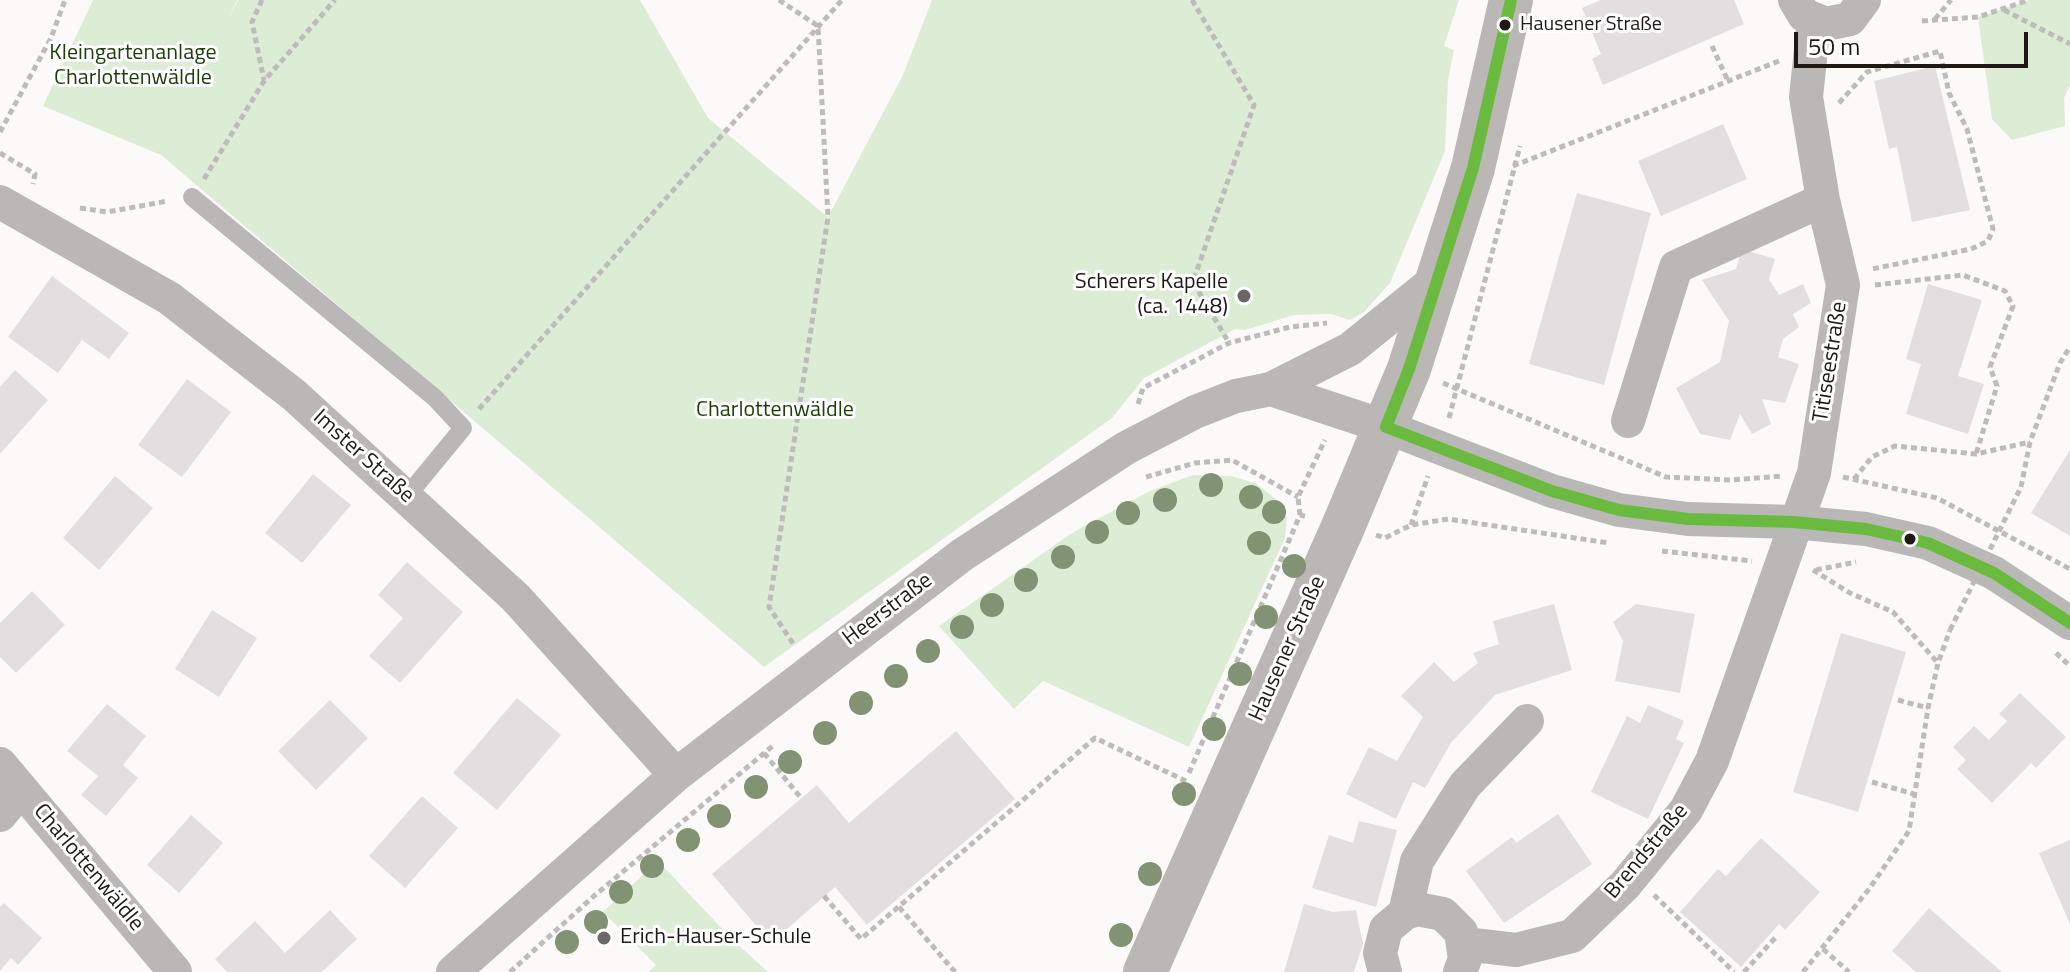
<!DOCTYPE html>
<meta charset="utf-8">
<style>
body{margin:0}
#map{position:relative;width:2070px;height:972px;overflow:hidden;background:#fcfaf9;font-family:"Titillium Web",sans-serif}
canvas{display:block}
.scale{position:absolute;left:1794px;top:32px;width:234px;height:36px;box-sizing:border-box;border:4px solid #1e1915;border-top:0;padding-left:10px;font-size:24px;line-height:28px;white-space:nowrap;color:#1e1915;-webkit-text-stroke:6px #fff;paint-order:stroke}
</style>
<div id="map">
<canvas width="2070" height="972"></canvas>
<div class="scale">50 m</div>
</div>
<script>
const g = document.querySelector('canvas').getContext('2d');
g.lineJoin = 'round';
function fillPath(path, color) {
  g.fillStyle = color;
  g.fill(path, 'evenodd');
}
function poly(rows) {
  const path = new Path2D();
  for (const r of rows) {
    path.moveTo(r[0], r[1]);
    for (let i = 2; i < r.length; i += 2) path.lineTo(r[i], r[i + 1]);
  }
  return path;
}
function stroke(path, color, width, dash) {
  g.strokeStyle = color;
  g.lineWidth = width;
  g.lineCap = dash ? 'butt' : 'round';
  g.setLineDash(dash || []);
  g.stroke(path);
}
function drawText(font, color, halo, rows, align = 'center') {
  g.font = font + ' "Titillium Web",sans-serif';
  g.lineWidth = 6;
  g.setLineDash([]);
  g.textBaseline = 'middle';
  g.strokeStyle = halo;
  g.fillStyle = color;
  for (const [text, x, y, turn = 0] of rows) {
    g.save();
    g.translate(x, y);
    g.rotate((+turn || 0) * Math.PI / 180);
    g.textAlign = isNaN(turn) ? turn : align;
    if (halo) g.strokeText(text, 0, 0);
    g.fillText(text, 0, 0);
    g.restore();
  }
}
fillPath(poly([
 [93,0,237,0,228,20,238,0,640,0,708,118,828,217,903,75,932,0,1459,0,1444,46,1454,50,1448,80,1445,151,1390,283,1364,312,1350,320,1331,314,1294,315,1245,330,1235,329,1144,378,1112,418,764,667,161,155,43,106],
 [2029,0,2070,0,2070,85,2064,98,2065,126,2012,140,1992,119,1978,17],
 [1193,475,1231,476,1255,483,1280,502,1287,518,1285,538,1189,747,1043,681,1014,709,939,626,1075,531,1150,491],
 [658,861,731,938,768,972,649,972,656,965,603,912]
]), '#ddecd4');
fillPath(poly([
 [1601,0,1734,0,1744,24,1603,85,1592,59,1601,54,1582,8],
 [1935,66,1970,210,1912,222,1897,147,1889,149,1874,81],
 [1723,124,1747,179,1661,216,1638,161],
 [1577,193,1651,213,1604,385,1529,364],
 [1742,249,1775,259,1769,279,1779,295,1803,284,1811,303,1793,314,1799,327,1783,339,1778,357,1799,364,1785,403,1762,399,1771,424,1752,434,1740,414,1730,440,1700,434,1676,388,1720,362,1729,321,1702,280,1736,269],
 [52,276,129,333,109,359,82,340,58,373,8,337],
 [1928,284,1982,300,1958,376,1984,384,1968,434,1906,414,1921,364,1906,359],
 [15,370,48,400,0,454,0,387],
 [187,379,231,412,182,477,138,445],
 [2070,450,2070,536,2031,513],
 [313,474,351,505,302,563,265,533],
 [115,476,153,508,99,570,63,538],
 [407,562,463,612,400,683,369,656,403,618,378,595],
 [32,591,65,625,16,673,0,657,0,623],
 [1554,604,1572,670,1495,695,1451,743,1425,788,1413,782,1396,819,1346,794,1369,747,1397,761,1423,717,1401,696,1434,662,1454,682,1478,663,1473,653,1499,644,1493,621],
 [1636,604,1695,614,1680,693,1615,681,1623,641,1613,622],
 [212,610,257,638,219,697,175,669],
 [1841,633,1906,652,1858,812,1793,792],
 [2020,693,2066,737,2036,768,2031,763,1992,803,1957,769,1966,760,1953,747,1974,726,1989,740,2007,721,1999,714],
 [517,698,561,735,497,810,453,773],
 [330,700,368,738,316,790,278,751],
 [107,704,146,736,123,765,138,778,106,816,81,795,98,776,67,751],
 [1648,705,1684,721,1676,739,1684,743,1648,819,1591,792,1627,716,1640,723],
 [956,731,1015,799,867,925,835,887,771,943,712,874,817,785,849,823],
 [422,796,458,828,405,888,369,856],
 [1558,814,1592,864,1504,923,1466,871,1512,837,1516,843],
 [191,815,223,843,179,893,147,865],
 [1359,821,1397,830,1376,907,1312,888,1329,835,1353,843],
 [1761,838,1820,892,1785,930,1779,924,1741,967,1680,912,1718,869,1726,876],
 [2070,840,2070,924,2039,853],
 [4,903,42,938,18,965,11,958,0,971,0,907],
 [1304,904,1333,912,1356,910,1363,944,1354,972,1284,972],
 [1929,908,1965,940,2002,972,1916,972,1892,951],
 [330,910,357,939,322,972,227,972,215,959,255,921,285,953]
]), '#e3dfe0');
stroke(poly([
 [262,0,252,22,264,80],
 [779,0,818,26,828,217,769,607,794,645],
 [1192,0,1254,105,1193,282,1229,343],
 [2004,10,2070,44],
 [1935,19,1951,0],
 [1922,21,1978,17,2029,0],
 [1712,46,1728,81],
 [1839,103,1867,72,1940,51,1949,93,1967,129,1993,229,1988,241,1971,249,1872,269],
 [0,132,51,38,65,0],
 [0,153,35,174,33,184],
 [1513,166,1779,61],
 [204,179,264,81,335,0],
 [80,208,107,212,168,201],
 [1875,285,1963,275,2005,291,2013,306,1990,367,1997,386,1976,454],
 [1443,383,1666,477,1730,480,1782,476],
 [1138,404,1143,388,1229,343,1290,327,1327,323],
 [479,409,842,0],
 [1449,418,1520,146],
 [1146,477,1195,463,1232,460,1298,497],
 [1843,477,1937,498,2070,569],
 [1854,479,1872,457,1895,446,1976,454,2030,442],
 [2021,487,2030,442,2060,363,2070,347],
 [1300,515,1298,497,1325,440],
 [1411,525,1428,476],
 [1376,535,1385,538,1411,525,1448,519,1609,543],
 [1662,551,1752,561],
 [1813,570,1850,593,1893,612,1938,663],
 [1816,570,1856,562],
 [2056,653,2070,666],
 [1898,700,1928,708],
 [764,753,801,798],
 [1189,773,1300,515,1309,517],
 [1872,782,1914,794],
 [1654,895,1734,972],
 [824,896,861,939,1095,738,1186,781],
 [899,907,955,972],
 [1823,949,1849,972],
 [510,972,594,896,775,744],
 [1744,972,1776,937],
 [1803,972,1869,889,1909,831,1928,708,1938,663,1950,630]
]), '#bebcbb', 5, [6, 4]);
stroke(poly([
 [192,197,435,398,463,428,407,496]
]), '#bab8b7', 18);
stroke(poly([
 [1795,0,1804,15,1826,24,1850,19,1864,0],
 [0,202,169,298,294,395,516,598,676,775],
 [1271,389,1350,349,1438,278],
 [1628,421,1676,267,1823,200],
 [0,764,175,972],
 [0,815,21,789],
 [1405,913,1417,861,1465,785,1527,721],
 [1465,944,1516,950,1572,936,1625,885,1686,810,1712,761,1814,473,1843,285,1823,200,1806,97,1814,21],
 [453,972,676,775,962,555,1126,448,1195,412,1236,396,1271,389,1386,427,1552,491,1619,510,1688,519,1794,522,1866,529,1928,543,1994,573,2070,623],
 [1385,972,1380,953,1386,929,1405,913,1417,909,1443,914,1461,932,1465,959,1460,972]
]), '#bab8b7', 34);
stroke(poly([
 [1145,972,1343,527,1409,369,1473,168,1511,0]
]), '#bab7b5', 44);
stroke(poly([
 [1950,630,2021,487]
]), '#bebcbb', 5, [6, 4]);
stroke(poly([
 [1511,0,1473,168,1409,369,1386,427,1552,491,1619,510,1688,519,1794,522,1866,529,1928,543,1994,573,2070,623]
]), '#6aba3f', 12);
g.fillStyle = '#829374';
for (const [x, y] of [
 [1211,485],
 [1251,497],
 [1165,500],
 [1274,512],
 [1128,513],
 [1097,532],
 [1259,543],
 [1063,557],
 [1294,566],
 [1026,580],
 [992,605],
 [1266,617],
 [962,627],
 [928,651],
 [1240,674],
 [896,676],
 [861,703],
 [1214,729],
 [825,733],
 [790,762],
 [756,787],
 [1184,794],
 [719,816],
 [688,840],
 [652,866],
 [1150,874],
 [621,892],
 [596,922],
 [1121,935],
 [567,942]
]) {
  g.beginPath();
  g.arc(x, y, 12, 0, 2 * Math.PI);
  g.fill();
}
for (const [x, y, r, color] of [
 [1505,25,7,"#1e1915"],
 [1244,296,8,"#6c6865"],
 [1910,539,7,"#1e1915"],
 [604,938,8,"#6c6865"]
]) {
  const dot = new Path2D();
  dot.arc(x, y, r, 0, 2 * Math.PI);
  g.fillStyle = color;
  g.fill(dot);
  stroke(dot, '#fff', 3);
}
drawText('20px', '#1e1915', '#fff', [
 ["Hausener Straße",1520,25]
], 'left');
drawText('22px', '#1e3e08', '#fff', [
 ["Kleingartenanlage",133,54],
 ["Charlottenwäldle",133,79],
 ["Charlottenwäldle",775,411]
]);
drawText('22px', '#1e1915', '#fff', [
 ["Scherers Kapelle",1228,283],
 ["(ca. 1448)",1228,308],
 ["Erich-Hauser-Schule",620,938,"left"]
], 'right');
drawText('22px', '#1e1915', '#fff', [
 ["Titiseestraße",1831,362,-81],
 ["Imster Straße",363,457,42],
 ["Heerstraße",888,610,-37],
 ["Hausener Straße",1288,649,-66],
 ["Brendstraße",1647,852,-50],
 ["Charlottenwäldle",88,868,50]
]);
</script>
